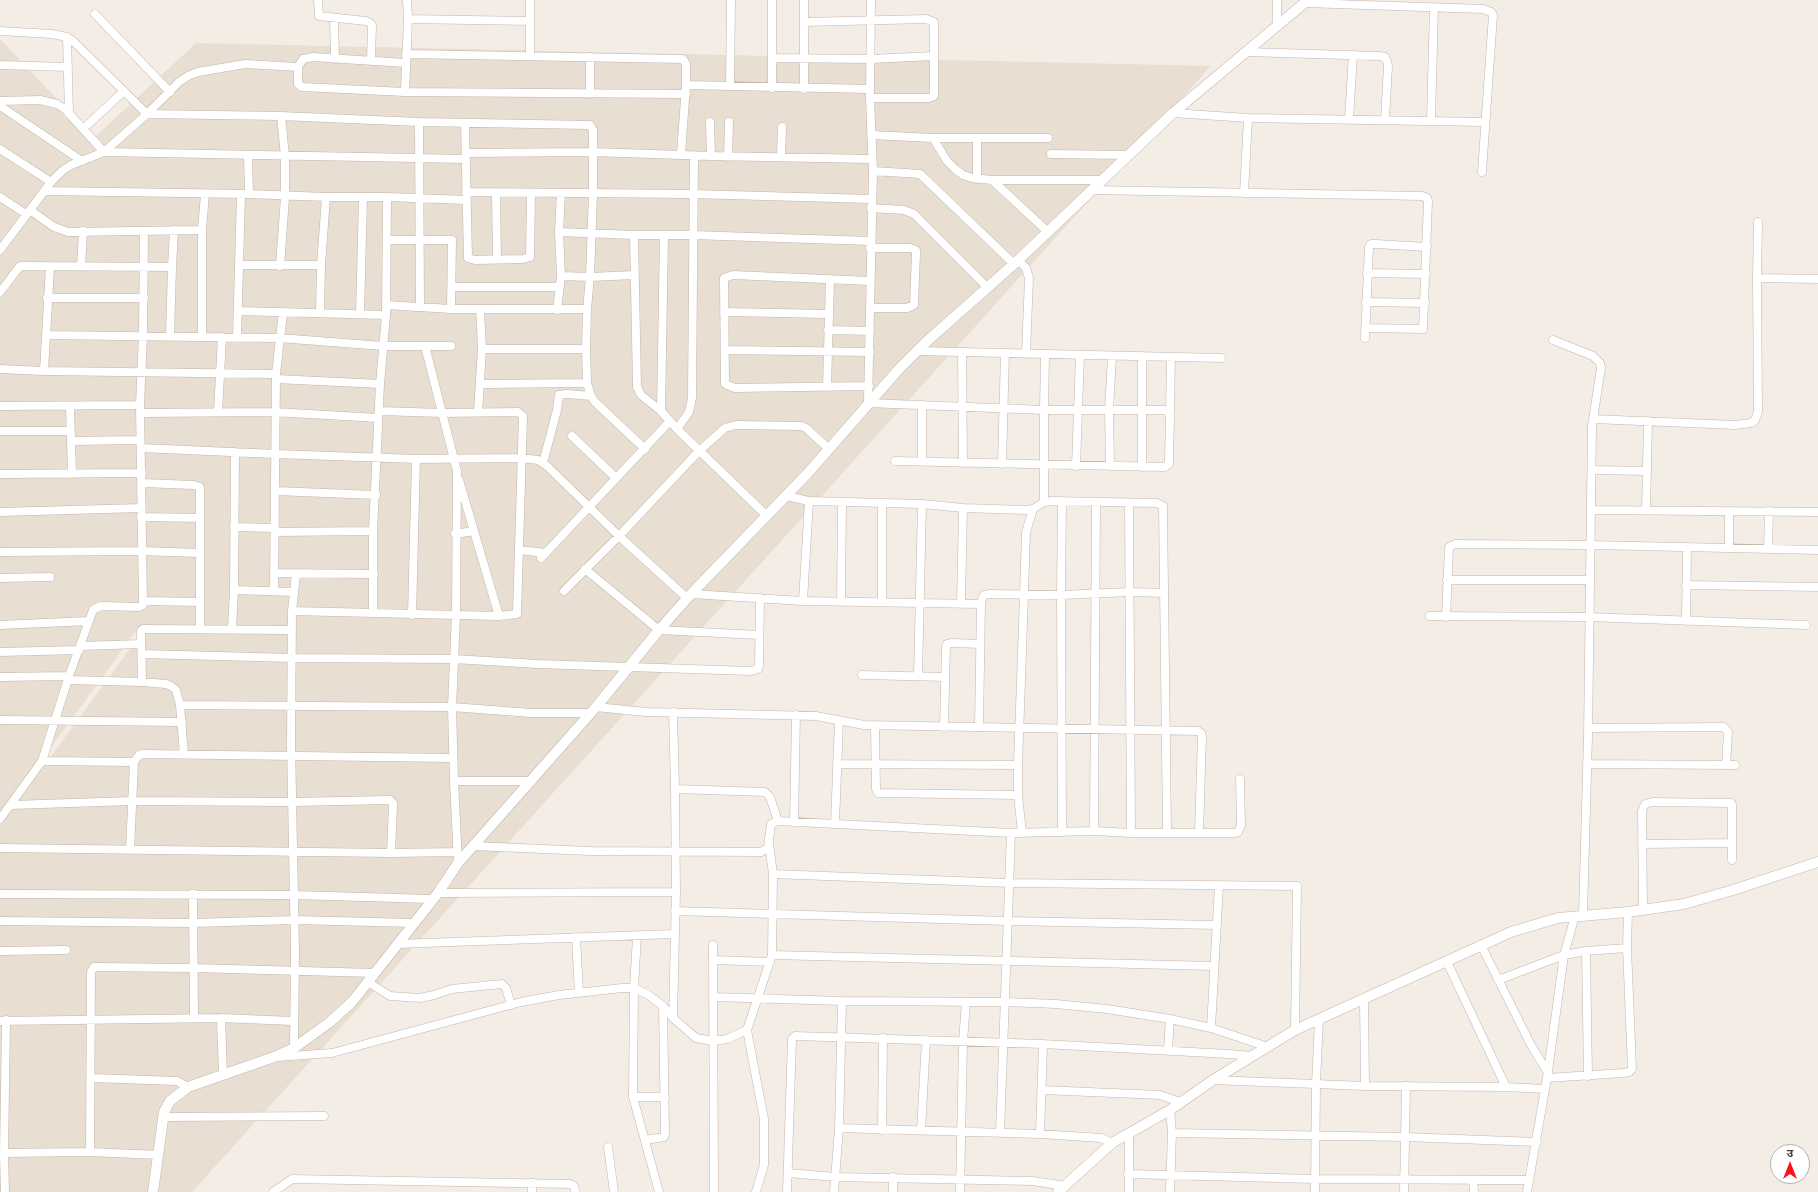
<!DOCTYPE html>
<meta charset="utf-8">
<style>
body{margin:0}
#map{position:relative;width:1818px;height:1192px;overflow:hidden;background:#f4ede5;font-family:Arial,"Noto Sans Devanagari",sans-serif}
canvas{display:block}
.north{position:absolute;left:1770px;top:1144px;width:40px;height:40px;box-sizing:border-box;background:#fff;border:1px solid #b5b1ae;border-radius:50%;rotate:0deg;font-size:11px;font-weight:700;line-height:16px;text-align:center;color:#473c34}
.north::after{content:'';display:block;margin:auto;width:14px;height:18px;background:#ff1118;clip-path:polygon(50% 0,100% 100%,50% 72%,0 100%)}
</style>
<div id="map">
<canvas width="1818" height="1192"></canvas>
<div class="north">उ</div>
</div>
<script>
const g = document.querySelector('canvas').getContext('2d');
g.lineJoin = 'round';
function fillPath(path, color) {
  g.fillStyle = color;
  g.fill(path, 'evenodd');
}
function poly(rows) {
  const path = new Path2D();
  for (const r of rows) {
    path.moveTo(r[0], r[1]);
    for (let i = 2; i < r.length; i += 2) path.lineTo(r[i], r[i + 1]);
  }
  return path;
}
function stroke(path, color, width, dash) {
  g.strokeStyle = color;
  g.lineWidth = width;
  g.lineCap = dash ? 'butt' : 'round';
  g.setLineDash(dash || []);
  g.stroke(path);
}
fillPath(poly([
 [0,39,94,138,196,43,1211,66,192,1192,0,1192,0,826,140,635,139,627,0,817]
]), '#e9ded2');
const minor = poly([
 [318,0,319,16,366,21,370,23,372,25,371,61],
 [772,0,772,88],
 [804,0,804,89],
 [871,0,870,98,873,171,868,403,1044,410,1163,410,1168,411,1170,417,1169,460,1169,464,1165,467,895,461],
 [1305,3,1483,9,1491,12,1493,15,1482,172],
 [95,14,170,92],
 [334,18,335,59],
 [408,19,530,21],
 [804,22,926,19,934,22,934,96,929,98,870,98],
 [1277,26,1277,0],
 [0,31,52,34,67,37,73,41,147,114,281,116,419,122,590,125,593,130,593,194,590,277,587,309,586,349,587,383,591,396,595,402,645,449],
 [67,37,69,114],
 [1246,52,1380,56,1385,57,1387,61,1388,66,1385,120],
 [406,54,683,59,686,64,686,85,681,154],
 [530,55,530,0],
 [773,58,870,59,934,56],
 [0,65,68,67],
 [298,67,298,84,302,87,405,92,686,94],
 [686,85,870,89],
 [730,86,731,0],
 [405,92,408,19,407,0],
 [590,94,590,57],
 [0,101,40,100,57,104,66,110,104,152,466,159],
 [0,106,82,161],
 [1173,113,1248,118,1485,122],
 [1349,119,1353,55],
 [1431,120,1434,8],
 [419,122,420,307],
 [710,122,711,156],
 [465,123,468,258,475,260,523,259,530,257,531,193],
 [83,129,124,91],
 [871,135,933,138,1048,138],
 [933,138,947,161,955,169,963,175,972,178,992,180,1101,180],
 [977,139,977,179],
 [0,149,51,182],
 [466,153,592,152,711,156,872,159],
 [1051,154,1128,155],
 [248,155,249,194],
 [728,157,729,122],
 [781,157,782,127],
 [873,171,920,174,1014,264],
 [992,180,1048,232],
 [1092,190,1422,196,1427,198,1428,201,1423,329,1365,328],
 [45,191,249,194,326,197,387,197,466,200],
 [466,192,692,194,871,199],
 [496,193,497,259],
 [1244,193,1248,118],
 [0,197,26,214],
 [871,208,904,210,914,214,988,288],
 [30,210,54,227,68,232,202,230],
 [559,232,634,235,692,235,870,241],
 [634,235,637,387,641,395,661,411],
 [664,236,661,411,677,429,767,516],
 [387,240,452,240,451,309],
 [870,248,910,248,916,250,916,254,914,305,907,308,870,308],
 [0,250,51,182,62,171,71,165,104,152,147,114,179,82,188,76,198,72,245,64,298,67,303,59,313,57,405,63],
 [1018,260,1026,268,1029,278,1026,354],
 [239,265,321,265],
 [280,266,285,197,285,156,281,116],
 [81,267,83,231],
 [172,267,174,230],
 [1367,273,1426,274],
 [561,276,590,277,635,275],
 [1757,278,1818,279],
 [452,287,559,287],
 [0,292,20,266,172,267,170,337],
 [47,298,144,298],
 [1366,302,1425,303],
 [386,305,451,309,587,309],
 [557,310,561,276,559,232,561,193],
 [238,311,386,315],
 [724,312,829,314],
 [320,313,321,265,326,197],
 [360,314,363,197],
 [828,330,870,331],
 [46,335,279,338,383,346,451,346],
 [202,337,202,230,205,194],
 [237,337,241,194],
 [1365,338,1369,247,1371,244,1376,244,1427,247],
 [1553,340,1593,356,1600,363,1601,368,1592,426,1588,737,1583,915],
 [425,346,457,471,456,615,452,707,454,781,458,863],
 [482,349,586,349],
 [725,350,870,352],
 [917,351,1221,358],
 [962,352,963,463],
 [1142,356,1142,467],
 [0,369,44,371,276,374],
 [44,371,50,267],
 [276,379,380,384],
 [481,384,587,383],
 [869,386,735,388,725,384,724,278,733,275,870,281],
 [827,387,830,279],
 [922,405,922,461],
 [0,406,140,405],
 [70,407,72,474],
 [218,412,222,337],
 [141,413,275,412,378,418],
 [478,413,482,349,480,309],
 [1170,413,1171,357],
 [1593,419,1735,425,1751,423,1755,420,1758,412,1757,278,1758,222],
 [677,429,689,412,692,398,694,156],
 [0,431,70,431],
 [572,436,616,478],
 [71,441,140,440],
 [141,448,275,454,416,459,521,458,538,460,547,466,619,536,687,598],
 [235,452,234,590,294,592],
 [543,463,557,410,559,395,567,394,591,396],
 [1002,464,1005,353],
 [1076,466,1080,355],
 [1110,466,1109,410,1112,356],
 [1592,470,1647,471],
 [0,474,142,473],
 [459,480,499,616],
 [142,483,194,485,200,487,200,628],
 [275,491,376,495],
 [786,496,809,501,922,504,963,508,1025,510,1033,509,1044,502,1052,501,1157,503,1163,506,1167,832],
 [1062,501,1061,595,1062,832],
 [1044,502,1044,410,1045,354],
 [882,503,882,602],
 [1129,503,1131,833],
 [1592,510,1818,512],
 [1646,510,1648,421],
 [1729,511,1729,548],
 [0,512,141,508],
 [141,517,200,518],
 [234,527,275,528],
 [275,532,373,531],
 [455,534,474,531],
 [1768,549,1769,511],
 [519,550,546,553],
 [0,552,141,551,199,553],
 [541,558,670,421],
 [585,569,659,630,759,635],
 [274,573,374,574],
 [0,578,50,577],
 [1447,580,1590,580],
 [1686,585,1818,587],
 [274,591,276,374,283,312],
 [564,591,619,536,699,451,725,428,736,425,801,426,806,428,829,449],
 [691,594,803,601,981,604],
 [143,601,200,602],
 [803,601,809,501],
 [841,602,842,502],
 [961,604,963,508],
 [292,611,499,616,517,614,523,416,518,412,442,413,379,411],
 [373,613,373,531,380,384,386,315,387,197],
 [412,615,416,459],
 [1430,616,1588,617,1806,625],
 [1446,617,1449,547,1455,544,1591,545,1818,550],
 [1686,621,1687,547],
 [0,625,89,621],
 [232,629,234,590],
 [81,646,141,644],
 [0,652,79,650],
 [142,654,293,658,454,659,537,664,751,671,758,669,759,666,760,598],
 [862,675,945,677],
 [918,676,922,504],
 [0,677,69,676],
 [68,680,142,682,166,684,171,686,176,690,180,705,184,755],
 [142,682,141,631,143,629,292,630],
 [180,705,452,707,531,713,591,713],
 [596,707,646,712,816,716,864,725,1198,731,1201,733,1202,736,1199,833],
 [673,712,675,789],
 [0,720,182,722],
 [875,726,876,789,878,793,1018,795],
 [979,727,981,604,982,599,984,595,989,594,1061,595,1131,592,1164,593],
 [944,728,946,646,947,644,952,643,980,644],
 [1588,728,1724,727,1728,732,1726,765],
 [42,761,134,762,130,850],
 [134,762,139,755,143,754,453,758],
 [837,764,1018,765],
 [1587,764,1735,765],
 [454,781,532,781],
 [11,805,132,801,292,802,390,800,393,803,393,805,391,853],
 [0,819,42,761,69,676,93,610,98,607,102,606,139,607,143,605,140,405,143,335,144,231],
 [794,822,796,715],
 [835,824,839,720],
 [1094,831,1096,502],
 [1022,833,1018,795,1018,765,1024,594,1026,532,1033,509],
 [769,844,773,874],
 [1642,844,1732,843],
 [473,846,590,851,761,852,768,848,771,824,778,821,1011,833,1094,831,1131,833,1235,833,1238,832,1241,825,1240,779],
 [0,848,391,853,457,852],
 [438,893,676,892],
 [0,894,294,895,432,899],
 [193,894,194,1018],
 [1643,910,1642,811,1645,804,1652,802,1731,803,1732,805,1732,860],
 [675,911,1007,921,1217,925],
 [0,921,192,923,294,920,413,923],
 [637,936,634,988,633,1097,659,1192],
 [576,937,579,993],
 [397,944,674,934],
 [713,945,714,1192],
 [1481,945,1531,1045,1548,1073],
 [0,951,66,950],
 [1586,951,1588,1076],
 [772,955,1214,966],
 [713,960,770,962],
 [1447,962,1506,1087],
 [1498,980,1564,955,1586,951,1627,948],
 [368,982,390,996,420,998,434,995,452,989,502,984,506,988,511,1005],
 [713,997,842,1001,1006,1002,1056,1004,1107,1009,1170,1019,1211,1028,1268,1047],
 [1364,999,1365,1086],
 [221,1018,293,1021],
 [673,1018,676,892,675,789,765,792,770,797,778,821],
 [0,1021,221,1018,223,1074],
 [1211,1028,1219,885],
 [294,1048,295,951,291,743,292,611,296,574],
 [1168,1050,1170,1019],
 [277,1057,332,1053,521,1002,559,995,622,988,634,988,647,994,663,1006,673,1018,696,1038,713,1041,727,1039,747,1030],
 [91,1078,177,1081,188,1087],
 [1547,1078,1623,1073,1629,1072,1632,1069,1627,948,1628,912],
 [1213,1080,1365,1086,1506,1087,1545,1089],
 [1042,1090,1160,1095,1180,1102],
 [633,1097,665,1097],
 [1170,1110,1172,1133,1170,1192],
 [163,1117,324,1116],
 [839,1128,1040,1134,1101,1138,1112,1143],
 [882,1130,883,1038],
 [921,1131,926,1040],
 [1000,1133,1011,833],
 [1172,1133,1405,1137,1537,1142],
 [1040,1134,1043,1044],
 [645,1140,664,1137,665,1134,663,1006],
 [608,1147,614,1192],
 [90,1152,91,972,94,967,193,968,375,973],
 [0,1153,90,1152,159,1155],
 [788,1173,835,1177,1032,1181,1066,1186],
 [1128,1174,1314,1179,1529,1180],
 [1473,1180,1474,1192],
 [5,1192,4,1154,6,1020],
 [273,1192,292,1179,570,1184,574,1186,575,1192],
 [532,1192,532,1183],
 [756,1192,764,1165,764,1119,747,1030,772,955,773,874,1009,883,1297,886,1295,1030],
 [787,1192,792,1039,795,1036,1043,1044,1229,1054,1252,1056],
 [834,1192,839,1128,842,1001],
 [893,1192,893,1177],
 [960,1192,963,1042,966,1002],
 [1129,1192,1129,1133],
 [1315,1192,1316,1084,1319,1019],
 [1404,1192,1406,1086],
 [1527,1192,1547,1078,1564,955,1575,916]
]);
const tertiary = poly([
 [153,1192,164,1112,170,1101,188,1087,274,1057,294,1048,330,1022,352,1002,438,893,458,863,596,707,659,630,691,594,807,474,899,369,925,343,1014,264,1173,113,1308,0],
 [1058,1192,1112,1143,1170,1110,1213,1080,1295,1030,1511,932,1558,918,1628,912,1684,904,1733,890,1818,862]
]);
stroke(minor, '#c3b5a9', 9);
stroke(tertiary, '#c3b5a9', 11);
stroke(minor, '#fff', 8);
stroke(tertiary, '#fff', 10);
</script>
